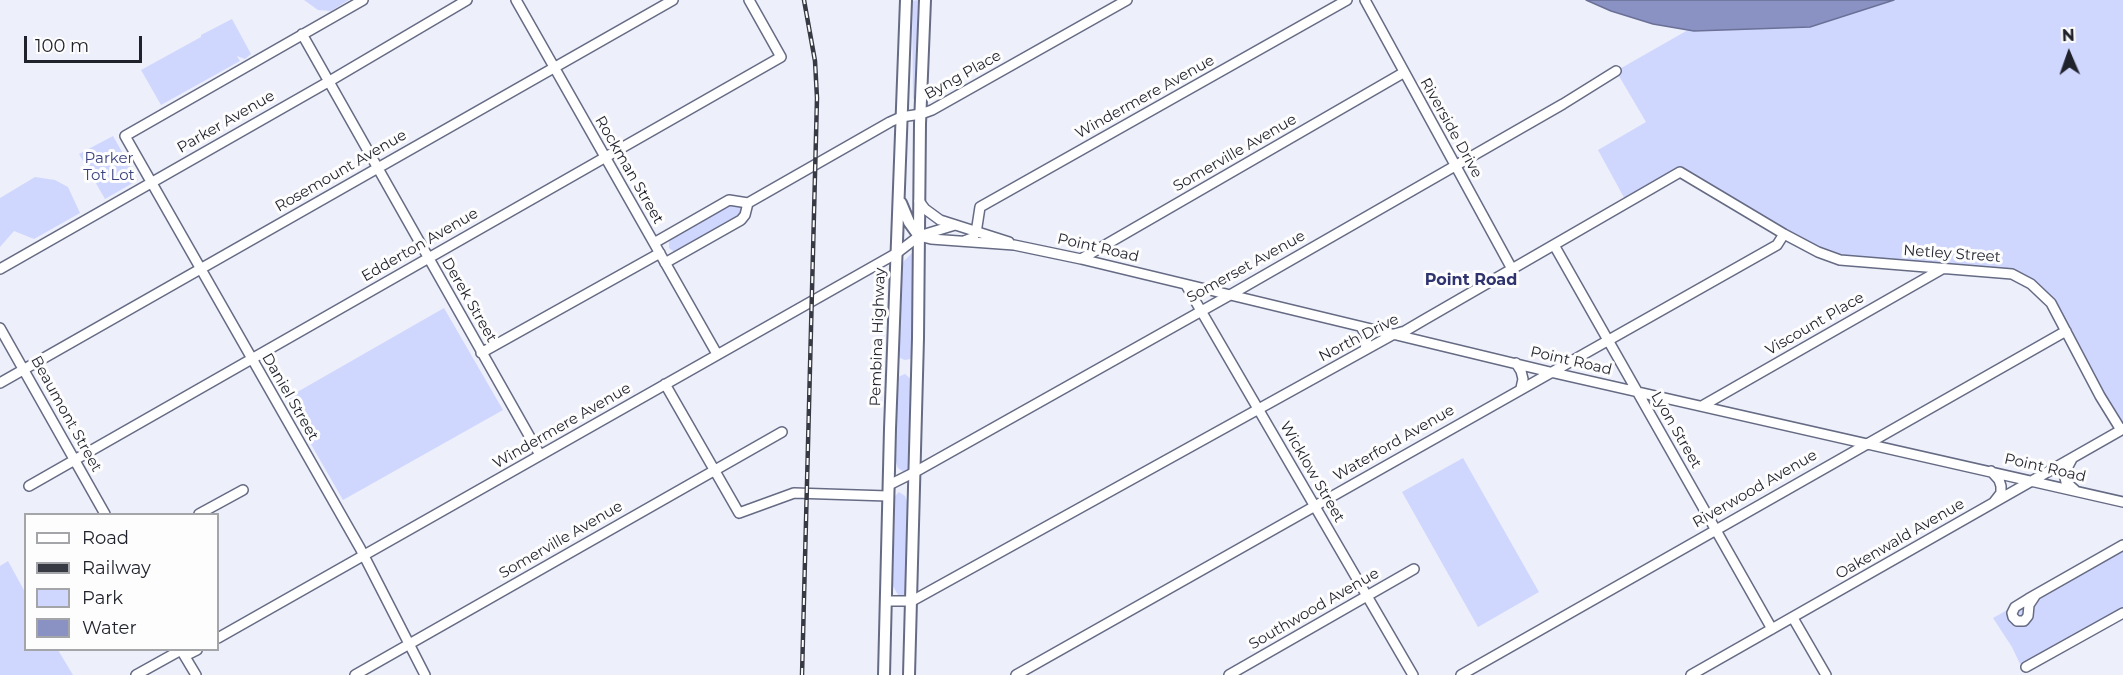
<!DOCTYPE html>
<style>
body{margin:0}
#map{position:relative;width:2123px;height:675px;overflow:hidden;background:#edeffb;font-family:Montserrat,sans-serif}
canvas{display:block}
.legend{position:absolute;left:24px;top:513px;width:195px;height:138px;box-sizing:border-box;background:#fdfdfd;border:2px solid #a4a5a9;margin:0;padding:8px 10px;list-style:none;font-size:18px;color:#1f212b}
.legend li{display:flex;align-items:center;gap:12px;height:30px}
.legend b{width:30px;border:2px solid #a4a5a9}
.north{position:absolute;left:2039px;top:24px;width:60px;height:60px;-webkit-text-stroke:4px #fdfdfd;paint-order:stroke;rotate:358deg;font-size:16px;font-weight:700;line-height:24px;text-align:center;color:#1f212b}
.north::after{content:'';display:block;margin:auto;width:21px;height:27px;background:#1f212b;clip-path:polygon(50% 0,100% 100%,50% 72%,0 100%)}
.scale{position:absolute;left:24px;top:36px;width:118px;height:27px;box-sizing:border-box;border:3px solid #1f212b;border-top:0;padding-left:8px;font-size:18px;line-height:21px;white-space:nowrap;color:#1f212b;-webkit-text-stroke:4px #fdfdfd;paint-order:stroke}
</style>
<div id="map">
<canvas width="2123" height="675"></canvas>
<ul class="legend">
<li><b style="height:8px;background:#fff"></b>Road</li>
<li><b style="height:8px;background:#373943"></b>Railway</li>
<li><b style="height:16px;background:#d0d7fe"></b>Park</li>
<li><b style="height:16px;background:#8a92c4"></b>Water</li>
</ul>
<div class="north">N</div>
<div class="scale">100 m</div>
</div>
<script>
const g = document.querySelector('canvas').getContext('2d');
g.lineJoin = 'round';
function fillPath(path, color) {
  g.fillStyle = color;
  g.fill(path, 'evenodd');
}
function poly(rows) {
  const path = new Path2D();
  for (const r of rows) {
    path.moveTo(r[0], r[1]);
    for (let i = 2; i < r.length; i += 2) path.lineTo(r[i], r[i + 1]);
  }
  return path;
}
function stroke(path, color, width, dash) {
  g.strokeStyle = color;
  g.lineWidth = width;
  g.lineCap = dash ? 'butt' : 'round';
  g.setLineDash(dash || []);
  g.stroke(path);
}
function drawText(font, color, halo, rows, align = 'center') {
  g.font = font + ' Montserrat,sans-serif';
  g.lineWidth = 6;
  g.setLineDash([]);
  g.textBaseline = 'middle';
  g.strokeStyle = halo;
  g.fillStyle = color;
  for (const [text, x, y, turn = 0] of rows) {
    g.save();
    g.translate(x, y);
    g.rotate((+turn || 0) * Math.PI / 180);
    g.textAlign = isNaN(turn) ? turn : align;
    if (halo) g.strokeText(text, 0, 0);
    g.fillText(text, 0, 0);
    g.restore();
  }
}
fillPath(poly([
 [304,0,349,0,331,11,318,10],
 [918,0,915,99,913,99,912,1],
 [1894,0,2123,0,2123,429,2051,303,2022,279,1840,260,1680,172,1627,203,1598,150,1646,122,1616,71,1688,30,1810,27],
 [232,19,251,54,245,59,237,56,240,61,161,105,141,70,201,37,201,35],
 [113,136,138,180,105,199,79,154],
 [35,177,55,180,68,187,80,213,34,239,14,231,0,247,0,198],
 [731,204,739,205,742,210,741,215,678,252,673,251,669,248,669,242,672,238],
 [912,253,913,254,912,355,910,359,905,360,900,358,898,354,900,270,904,261],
 [444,308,503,410,343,500,285,399],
 [905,374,912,380,909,469,905,473,898,468,896,462,897,379,900,376],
 [1463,458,1539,592,1478,627,1402,492],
 [899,492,905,496,908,504,906,585,906,596,902,597,898,595,893,586,895,496],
 [2123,545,2123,613,2026,667,2023,663,2020,664,2012,647,1993,618],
 [8,561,25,592,26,650,58,650,73,675,0,675,0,566]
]), '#d0d7fe');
const water = poly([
 [1586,0,1894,0,1810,27,1694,31,1653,24,1611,11,1586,0]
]);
fillPath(water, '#8a92c4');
stroke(water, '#6a7096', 1.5);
const minor = poly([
 [363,0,125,136,360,548,425,675],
 [516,0,717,354],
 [1365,0,1512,269],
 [302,34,540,455],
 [919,201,925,209,940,220,1009,242],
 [919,236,931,239,1014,245,1081,259,1550,372,2123,502],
 [964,241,972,238,976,233,980,207,1347,0],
 [654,243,729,200,748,203,890,122,901,117,921,114,932,110,1127,0],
 [1554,245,1772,629],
 [1081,259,1403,73],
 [665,263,741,220,745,215,748,203],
 [0,269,328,82,467,0],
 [1186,285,1413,675],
 [1361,327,1367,337,1365,350],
 [0,328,105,514],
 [481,353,660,253],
 [1516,363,1521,371,1523,379,1521,388],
 [0,383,673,0],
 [665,384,739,513,794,493,888,496],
 [1702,406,1942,269],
 [2072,459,2064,474,2066,482,2075,490],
 [1991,471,1999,480,2001,486,2001,493,1994,502],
 [889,485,915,472,1230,295,1563,104,1616,71],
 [29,486,781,57,749,0],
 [199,514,243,490],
 [2035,596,2029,605,2028,616,2024,621,2017,621,2013,617,2012,613,2015,607,2028,599,2123,545],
 [886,601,912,601,1394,334,1405,331,1422,321,1680,172,1784,234,1818,252,1840,260,2012,274,2031,284,2051,303,2100,396,2121,430],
 [1793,618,1826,675],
 [218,638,897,253,919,236,955,225],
 [185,656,197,650],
 [2026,667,2123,613],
 [136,675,181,650,196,675],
 [355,675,782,432],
 [1016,675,1777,245,1784,234],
 [1229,675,1414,569],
 [1461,675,2066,331],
 [1691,675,2123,429]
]);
const major = poly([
 [901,203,909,222,919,236],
 [884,675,890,429,906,0],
 [909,675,918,338,920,124,925,0]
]);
stroke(minor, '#666b84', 12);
stroke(major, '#666b84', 14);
stroke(minor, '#fff', 9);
stroke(major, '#fff', 10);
const rail = poly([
 [802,675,817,98,815,61,804,0]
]);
stroke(rail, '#373943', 4.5);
stroke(rail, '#fdfdfd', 2, [7]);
drawText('15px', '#1f212b', '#fdfdfd', [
 ["Byng Place",963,75,-29],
 ["Windermere Avenue",1145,97,-29],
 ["Parker Avenue",226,122,-30],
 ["Riverside Drive",1451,128,61],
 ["Somerville Avenue",1235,153,-30],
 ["Rockman Street",629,170,60],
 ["Rosemount Avenue",341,171,-30],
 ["Edderton Avenue",420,245,-30],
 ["Point Road",1098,248,13],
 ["Netley Street",1952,254,4],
 ["Somerset Avenue",1246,267,-29],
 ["Derek Street",469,300,60],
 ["Viscount Place",1815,324,-30],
 ["Pembina Highway",878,337,-88],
 ["North Drive",1359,338,-27],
 ["Point Road",1571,361,13],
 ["Daniel Street",290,397,60],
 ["Beaumont Street",66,414,61],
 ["Windermere Avenue",562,426,-30],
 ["Lyon Street",1676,430,60],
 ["Waterford Avenue",1394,443,-30],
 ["Point Road",2045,468,13],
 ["Wicklow Street",1312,472,60],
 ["Riverwood Avenue",1755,489,-30],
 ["Oakenwald Avenue",1900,539,-30],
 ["Somerville Avenue",561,540,-30],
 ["Southwood Avenue",1314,609,-30]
]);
drawText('15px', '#3c4281', '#fdfdfd', [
 ["Parker",109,159],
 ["Tot Lot",109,176]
]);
drawText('bold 16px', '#2f336e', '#fdfdfd', [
 ["Point Road",1471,280]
]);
</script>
